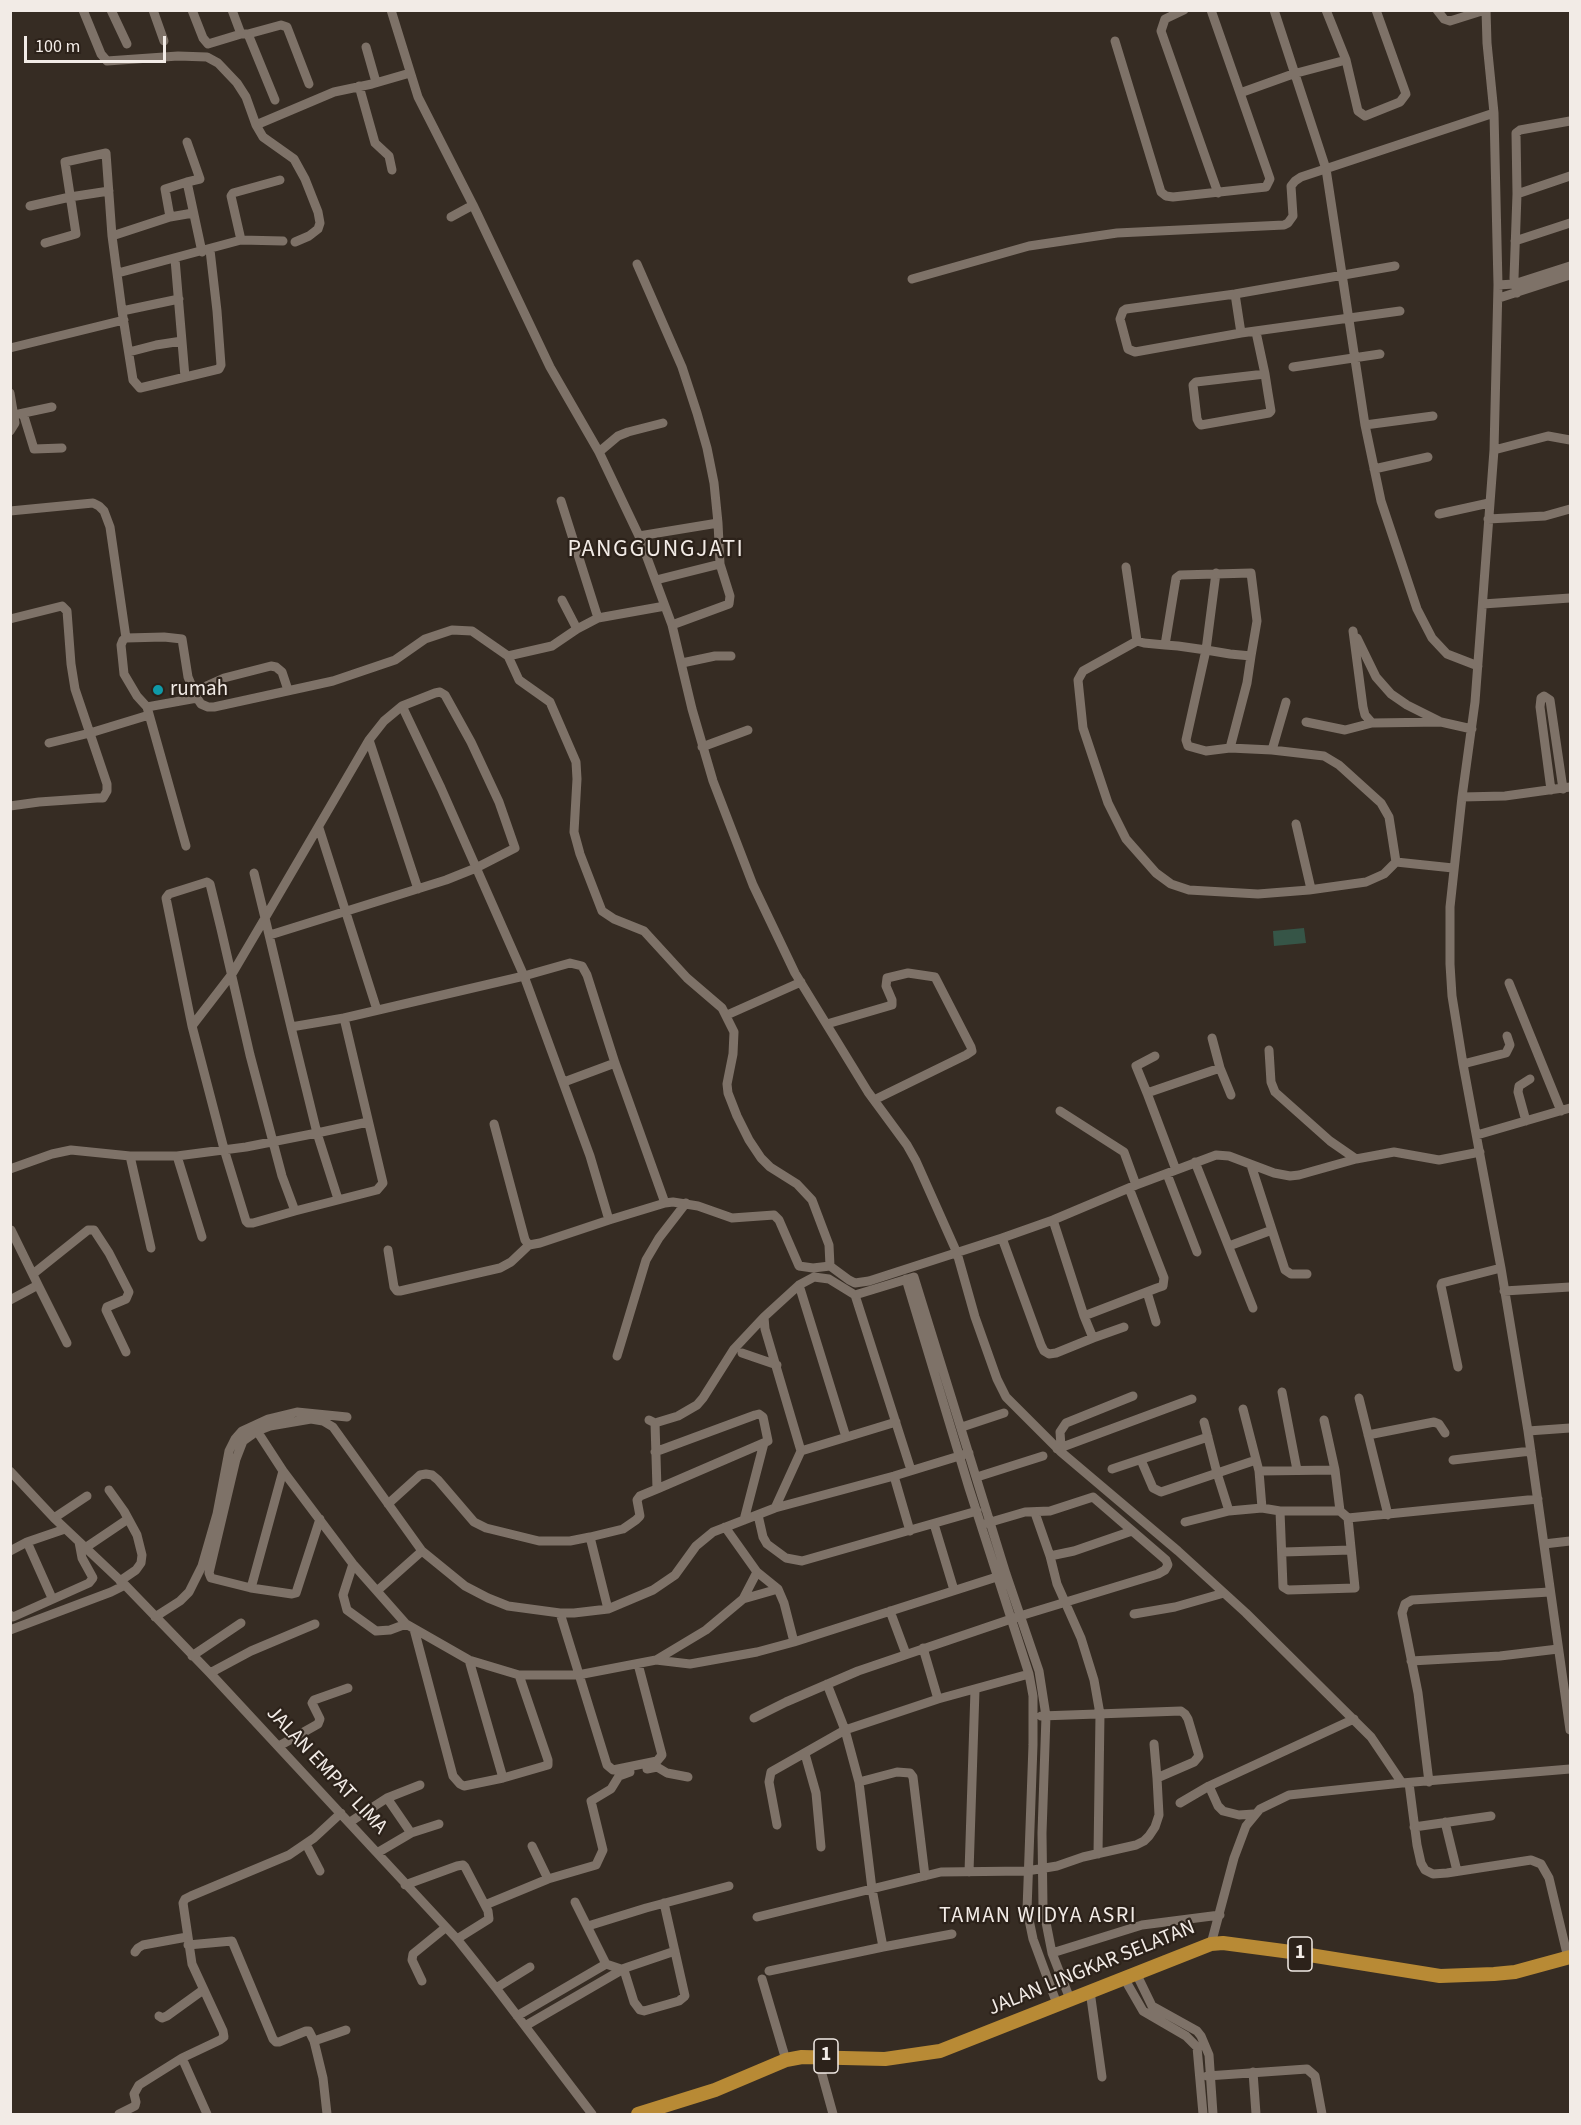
<!DOCTYPE html>
<style>
body{margin:0}
#map{position:relative;width:1581px;height:2125px;overflow:hidden;background:#362c23;font-family:"Source Sans 3",sans-serif}
canvas{display:block}
.frame{position:absolute;inset:0;border:12px solid #f2ebe6;pointer-events:none}
.scale{position:absolute;left:24px;top:36px;width:142px;height:27px;box-sizing:border-box;border:3px solid #f2ebe6;border-top:0;padding-left:8px;font-size:18px;line-height:21px;white-space:nowrap;color:#f2ebe6;-webkit-text-stroke:4px #2c221a;paint-order:stroke}
</style>
<div id="map">
<canvas width="1581" height="2125"></canvas>
<div class="frame"></div>
<div class="scale">100 m</div>
</div>
<script>
const g = document.querySelector('canvas').getContext('2d');
g.lineJoin = 'round';
function fillPath(path, color) {
  g.fillStyle = color;
  g.fill(path, 'evenodd');
}
function poly(rows) {
  const path = new Path2D();
  for (const r of rows) {
    path.moveTo(r[0], r[1]);
    for (let i = 2; i < r.length; i += 2) path.lineTo(r[i], r[i + 1]);
  }
  return path;
}
function stroke(path, color, width, dash) {
  g.strokeStyle = color;
  g.lineWidth = width;
  g.lineCap = dash ? 'butt' : 'round';
  g.setLineDash(dash || []);
  g.stroke(path);
}
function drawText(font, color, halo, rows, align = 'center') {
  g.font = font + ' "Source Sans 3",sans-serif';
  g.lineWidth = 4.5;
  g.setLineDash([]);
  g.textBaseline = 'middle';
  g.strokeStyle = halo;
  g.fillStyle = color;
  for (const [text, x, y, turn = 0] of rows) {
    g.save();
    g.translate(x, y);
    g.rotate((+turn || 0) * Math.PI / 180);
    g.textAlign = isNaN(turn) ? turn : align;
    if (halo) g.strokeText(text, 0, 0);
    g.fillText(text, 0, 0);
    g.restore();
  }
}
fillPath(poly([
 [1304,928,1306,943,1274,946,1273,931]
]), '#365547');
stroke(poly([
 [83,10,101,54,107,61,178,56,207,57,218,63,237,83,246,97,256,125],
 [111,10,127,44],
 [153,10,164,41],
 [192,10,203,38,208,44,241,34],
 [232,10,241,34,248,34,281,25,287,27,309,84],
 [391,10,418,97,473,205,550,367,599,452,639,536,672,625,692,709,713,781,753,885,795,973,868,1092,907,1145,916,1161,957,1253,975,1317,997,1379,1006,1397,1061,1452,1178,1551,1246,1613,1371,1737,1402,1783,1570,1769],
 [1184,10,1165,19,1161,31,1218,193],
 [1211,10,1240,93],
 [1274,10,1326,169,1365,425,1381,501,1417,609,1432,638,1447,654,1478,666],
 [1326,10,1346,60,1358,111,1365,116,1400,102,1406,94,1376,10],
 [1437,10,1444,19,1450,21,1485,10],
 [1486,10,1487,43,1494,113,1498,285,1494,450,1475,702,1462,797,1450,907,1450,964,1452,996,1463,1064,1501,1268,1528,1431,1570,1730],
 [248,34,275,100],
 [1115,41,1161,192,1166,196,1173,197,1266,187,1270,179,1240,93,1293,74,1346,60],
 [366,47,376,82],
 [359,86,375,143,389,156,392,170],
 [187,182,200,179,187,142],
 [1517,194,1516,133,1520,130,1570,121],
 [30,206,70,197,109,191],
 [170,217,165,189,187,182,202,252],
 [451,217,473,205],
 [112,236,170,217,193,213],
 [241,240,283,241],
 [1515,241,1570,223],
 [295,242,309,236,318,229,320,223,318,212,305,179,294,159,263,137,256,125,334,92,372,84,410,73],
 [45,243,76,234,65,162,106,153,112,236,122,311,133,380,140,388,219,369,221,365,217,311,210,250],
 [175,259,185,377],
 [637,264,682,367,697,413,707,448,714,483,718,523,639,536],
 [1395,266,1235,294,1126,309,1123,311,1120,319,1128,349,1135,352,1241,333,1400,311],
 [118,273,241,240,231,196,233,193,280,180],
 [912,279,1029,246,1117,233,1284,225,1288,223,1293,216,1291,186,1295,181,1301,177,1494,113],
 [1498,285,1514,284,1570,266],
 [1517,293,1514,278,1517,194,1570,176],
 [1235,294,1241,333],
 [1499,298,1570,275],
 [122,311,179,299],
 [1256,332,1265,374,1268,393,1271,411,1269,413,1201,425,1199,423,1197,419,1193,385,1196,382,1265,374],
 [10,348,124,320],
 [129,352,156,345,182,341],
 [1293,367,1380,354],
 [10,393,15,423,10,431],
 [23,413,34,449,62,448],
 [19,414,52,407],
 [1365,425,1433,416],
 [1494,450,1548,436,1570,440],
 [599,452,618,436,628,432,663,423],
 [1374,469,1428,457],
 [561,501,598,618],
 [10,511,93,503,99,506,104,511,110,527,126,638,164,637,182,639,188,677,191,684,198,691],
 [1439,514,1489,503],
 [1488,519,1545,516,1570,509],
 [1126,567,1137,641],
 [1216,573,1206,650,1186,740,1188,746,1206,751,1230,748,1272,750,1324,756,1339,765,1381,803,1389,817,1396,862,1453,868],
 [656,580,720,564,718,523],
 [562,600,577,629],
 [1483,604,1570,598],
 [10,619,62,606,67,611,71,664,75,689,107,784,107,791,103,798,97,798,39,802,10,806],
 [672,625,729,604,730,596,720,564],
 [1353,631,1363,707,1365,715,1372,723,1441,722,1472,729],
 [126,638,123,640,121,645,124,674,137,696,147,707],
 [1357,638,1376,677,1391,694,1407,705,1439,721],
 [1165,645,1176,578,1180,575,1251,573,1257,621,1251,656,1230,654,1206,650,1178,646,1165,645,1144,643,1137,641,1083,671,1078,680,1083,728,1108,803,1126,839,1156,873,1171,884,1189,890,1258,894,1309,890,1366,882,1384,874,1396,862],
 [508,656,519,680,550,702,576,762,577,779,574,832,580,854,602,911,614,919,644,931,687,978,722,1008,734,1032,733,1054,727,1084,728,1093,737,1116,749,1140,761,1158,770,1167,797,1184,812,1200,829,1245,830,1266,849,1280,855,1283,869,1281,1002,1238,1053,1220,1136,1185,1216,1155,1229,1156,1274,1173,1290,1176,1299,1175,1356,1159,1394,1152,1439,1160,1480,1152],
 [682,663,715,656,731,656],
 [197,695,198,691,204,687,224,678,271,666,276,667,282,672,288,690],
 [1306,722,1345,730,1372,723],
 [369,740,418,889],
 [49,743,90,733,149,715],
 [702,747,748,730],
 [1230,748,1247,683,1251,656],
 [1272,750,1286,702],
 [1551,790,1540,707,1541,698,1544,696,1550,700,1563,789],
 [1462,797,1505,796,1570,787],
 [1296,824,1311,889],
 [319,828,377,1010],
 [186,846,147,707,197,698,201,704,208,707,214,707,333,681,395,660,425,639,452,630,472,631,508,656,552,646,577,629,598,618,665,606],
 [207,882,210,884,221,929,250,1055,282,1176,295,1211,253,1223,248,1223,246,1221,224,1149,192,1026,166,898,169,894,207,882],
 [270,935,446,880,476,868,515,848,499,802,471,742,445,695,440,692,435,693,402,706],
 [1509,983,1561,1111],
 [727,1015,801,982],
 [827,1024,892,1005,892,1000,886,986,887,978,908,973,935,977,971,1047,972,1051,966,1055,874,1100],
 [192,1026,232,974,265,918,254,873],
 [291,1027,265,918,369,740,384,721,402,706,441,788,524,976,590,1156,609,1220,665,1203,673,1202,698,1206,732,1218,774,1215,779,1220,799,1266,813,1268,830,1266],
 [1212,1038,1220,1068],
 [1269,1050,1271,1082,1275,1092,1330,1141,1356,1159],
 [1463,1064,1506,1053,1510,1045,1507,1036],
 [564,1082,615,1063],
 [1147,1093,1136,1066,1155,1056],
 [1060,1111,1124,1152,1136,1185],
 [1526,1121,1518,1092,1519,1086,1530,1079],
 [494,1124,525,1240,529,1245,540,1243,609,1220],
 [1477,1135,1570,1108],
 [130,1156,151,1248],
 [177,1156,202,1237],
 [1195,1162,1253,1308],
 [1251,1165,1285,1270,1291,1274,1307,1274],
 [10,1169,52,1154,71,1150,130,1156,177,1156,246,1147,317,1133,291,1027,344,1018,524,976,570,963,582,966,587,975,615,1063,665,1203],
 [1176,1170,1147,1093,1220,1068,1231,1095],
 [1167,1174,1197,1252],
 [338,1199,317,1133,368,1122],
 [295,1211,377,1190,383,1183,344,1018],
 [1053,1220,1084,1316,1157,1288,1163,1286,1164,1278,1129,1188],
 [1002,1238,1041,1345,1044,1351,1049,1354,1056,1353,1093,1338],
 [1229,1246,1272,1230],
 [388,1250,394,1287,397,1291,400,1291,500,1268,511,1262,529,1245],
 [33,1274,88,1230,94,1230,109,1253,129,1292,126,1299,107,1307,106,1310,126,1352],
 [906,1279,969,1488,1029,1674,1033,1696,1033,1745,1027,1910,1033,1939,1057,2004],
 [38,1285,67,1343],
 [799,1285,846,1437],
 [1504,1291,1570,1287],
 [1147,1292,1156,1322],
 [855,1295,829,1279,814,1277,799,1285,764,1317,765,1329,801,1451,896,1422],
 [10,1300,38,1285,11,1230],
 [1084,1316,1093,1338,1124,1327],
 [742,1353,777,1365],
 [617,1356,646,1260,659,1238,686,1203],
 [1458,1367,1441,1286,1442,1283,1501,1268],
 [1282,1392,1297,1470],
 [1359,1398,1388,1515],
 [1243,1409,1259,1471,1262,1508,1280,1511,1340,1511,1348,1518,1538,1499],
 [1324,1420,1335,1470,1340,1511],
 [1204,1422,1217,1473,1229,1511],
 [655,1423,678,1416,697,1405,703,1398,734,1349,764,1317],
 [962,1427,1004,1413],
 [257,1431,283,1471,353,1564,406,1624,469,1660,519,1675,578,1675,656,1660,690,1664,757,1652,794,1642,1006,1574],
 [1528,1431,1570,1428],
 [1368,1435,1434,1422,1439,1424,1445,1433],
 [1061,1446,1060,1432,1066,1423,1133,1396],
 [1057,1449,1192,1399],
 [655,1452,755,1415,759,1414,763,1417,768,1441,766,1442,657,1489],
 [1141,1460,1153,1488,1161,1492,1256,1460],
 [1453,1460,1531,1451],
 [1112,1469,1208,1437],
 [911,1470,855,1295,914,1277,1006,1574,1039,1671,1046,1716,1042,1833,1043,1907,1052,1953,1070,1999],
 [10,1471,54,1518,125,1585,210,1673,457,1939,496,1988,592,2114],
 [283,1471,251,1588,211,1578,209,1573,236,1459,243,1441,257,1431,270,1426,311,1419,323,1421,333,1427,422,1551,465,1586,488,1598,508,1606,560,1613,574,1613,608,1609,653,1590,675,1575,696,1546,713,1532,775,1508,894,1476,969,1453],
 [1259,1471,1335,1470],
 [894,1476,910,1531],
 [977,1477,1043,1456],
 [109,1490,124,1511,137,1535,142,1555,141,1563,136,1570,120,1581],
 [388,1504,420,1475,426,1474,432,1475,438,1480,474,1522,486,1528,539,1541,570,1541,590,1537],
 [775,1508,801,1451],
 [1280,1511,1283,1587,1288,1590,1355,1588,1348,1518],
 [1035,1513,1050,1556,1057,1584,1081,1638,1094,1680,1100,1714,1098,1854],
 [758,1515,763,1537,767,1544,786,1558,802,1561,977,1511],
 [54,1518,87,1496],
 [744,1520,764,1443],
 [1185,1522,1229,1511,1262,1508],
 [934,1524,954,1590],
 [725,1527,757,1572,778,1589,784,1603,794,1642],
 [27,1542,52,1598],
 [1544,1544,1570,1541],
 [85,1548,128,1519],
 [10,1551,27,1542,65,1529],
 [1283,1552,1351,1550],
 [1050,1556,1074,1551,1132,1531],
 [353,1564,343,1595,347,1610,376,1631,390,1630,406,1624],
 [251,1588,292,1594,296,1593,320,1519],
 [377,1591,422,1551],
 [743,1599,778,1589],
 [608,1609,590,1537,623,1529,636,1520,640,1516,637,1500,640,1496,657,1489,655,1423,649,1420],
 [890,1611,906,1654],
 [560,1613,607,1765,613,1770,657,1761,662,1755,638,1664],
 [1134,1614,1175,1607,1224,1593],
 [10,1615,13,1617,89,1583,93,1578,82,1558,79,1542],
 [155,1617,180,1601,189,1592,202,1566,217,1514,229,1451,235,1439,242,1431,268,1419,297,1412,347,1417],
 [414,1629,453,1776,460,1784,464,1786,503,1778,548,1765,548,1760,519,1675],
 [10,1630,111,1592,125,1585],
 [923,1648,938,1699],
 [192,1656,241,1623],
 [469,1660,503,1778],
 [656,1660,706,1630,743,1599,757,1572],
 [1411,1661,1500,1656,1558,1649],
 [210,1673,251,1651,315,1624],
 [827,1684,845,1730,859,1782,872,1889,883,1947,952,1934],
 [754,1718,786,1702,858,1671,1020,1616,1158,1574,1165,1570,1168,1565,1166,1560,1093,1497,1050,1511,1025,1512,984,1524],
 [1154,1744,1157,1778],
 [279,1746,318,1724,320,1719,312,1703,314,1700,348,1688],
 [805,1754,816,1793,821,1847],
 [647,1769,657,1767,667,1773,688,1777],
 [859,1782,897,1772,910,1773,913,1777,925,1876],
 [1429,1782,1418,1693,1402,1613,1405,1604,1412,1600,1550,1592],
 [1409,1783,1417,1845,1421,1863,1425,1870,1433,1874,1447,1873,1531,1860,1541,1864,1549,1878,1568,1958],
 [1209,1786,1354,1719],
 [387,1798,411,1833],
 [1180,1803,1209,1786,1218,1806,1223,1811,1239,1815,1254,1814],
 [350,1822,387,1798,420,1785],
 [1445,1822,1457,1871],
 [777,1825,769,1782,771,1772,845,1730,938,1699,1029,1674],
 [1414,1827,1491,1816],
 [306,1844,320,1871],
 [532,1846,548,1879],
 [377,1853,411,1833,439,1824],
 [969,1872,975,1690],
 [405,1885,457,1866,463,1865,465,1867,488,1911,489,1919,457,1939],
 [575,1902,606,1964,624,1970],
 [485,1905,548,1879,596,1865,603,1850,591,1801,611,1789,619,1776,630,1772],
 [757,1917,941,1872,1027,1871,1057,1866,1083,1857,1136,1845,1144,1841,1149,1836,1155,1827,1159,1815,1157,1778,1194,1762,1199,1756,1188,1719,1185,1714,1181,1711,1041,1716],
 [588,1926,646,1908,729,1886],
 [1211,1944,1234,1858,1246,1826,1260,1809,1289,1795,1402,1783],
 [188,1945,232,1941,273,2039,276,2042,279,2042,306,2031,309,2031,314,2041,323,2078,327,2114],
 [135,1952,138,1948,143,1945,187,1937],
 [1052,1953,1142,1925,1220,1915],
 [624,1970,634,2002,640,2010,644,2011,679,2001,685,1996,664,1903],
 [769,1971,883,1947],
 [1136,1973,1152,2006,1197,2031,1201,2036,1209,2055,1213,2114],
 [1124,1978,1143,2011,1186,2036,1197,2047,1203,2114],
 [762,1979,786,2060],
 [422,1981,412,1960,413,1954,445,1928],
 [496,1988,530,1967],
 [1090,1991,1102,2077],
 [159,2016,162,2018,167,2016,203,1990],
 [517,2016,606,1964],
 [525,2026,625,1968,675,1951],
 [314,2041,346,2030],
 [817,2056,833,2114],
 [1253,2072,1256,2114],
 [1207,2076,1307,2069,1315,2076,1322,2114],
 [119,2114,135,2106,136,2102,134,2094,139,2085,182,2058],
 [207,2114,182,2058,220,2040,224,2037,223,2031,192,1964,183,1903,185,1899,191,1896,289,1855,314,1838,341,1813]
]), '#7e7268', 9);
stroke(poly([
 [638,2114,715,2090,786,2060,802,2057,885,2059,940,2051,1211,1944,1223,1943,1291,1952,1440,1976,1494,1974,1515,1972,1570,1957]
]), '#b88a35', 14);
for (const [x, y, r, color] of [
 [158,690,6,"#0f9aa8"]
]) {
  const dot = new Path2D();
  dot.arc(x, y, r, 0, 2 * Math.PI);
  g.fillStyle = color;
  g.fill(dot);
  stroke(dot, '#2c221a', 2);
}
for (const [x, y, w] of [
 [1300,1954,24],
 [826,2056,24]
]) {
  const box = new Path2D();
  box.roundRect(x - w / 2, y - 17, w, 34, 4.5);
  g.fillStyle = '#2c221a';
  g.fill(box);
  stroke(box, '#f2ebe6', 1.5);
}
drawText('bold 20px', '#f2ebe6', null, [
 ["1",1300,1954],
 ["1",826,2056]
]);
drawText('21px', '#f2ebe6', '#2c221a', [
 ["rumah",170,690]
], 'left');
drawText('21px', '#f2ebe6', '#2c221a', [
 ["JALAN EMPAT LIMA",326,1771,47],
 ["JALAN LINGKAR SELATAN",1092,1969,-22]
]);
g.letterSpacing = '1.5px';
drawText('22px', '#f2ebe6', '#2c221a', [
 ["TAMAN WIDYA ASRI",1038,1917]
]);
g.letterSpacing = '0px';
g.letterSpacing = '1.5px';
drawText('24px', '#f2ebe6', '#2c221a', [
 ["PANGGUNGJATI",656,551]
]);
g.letterSpacing = '0px';
</script>
